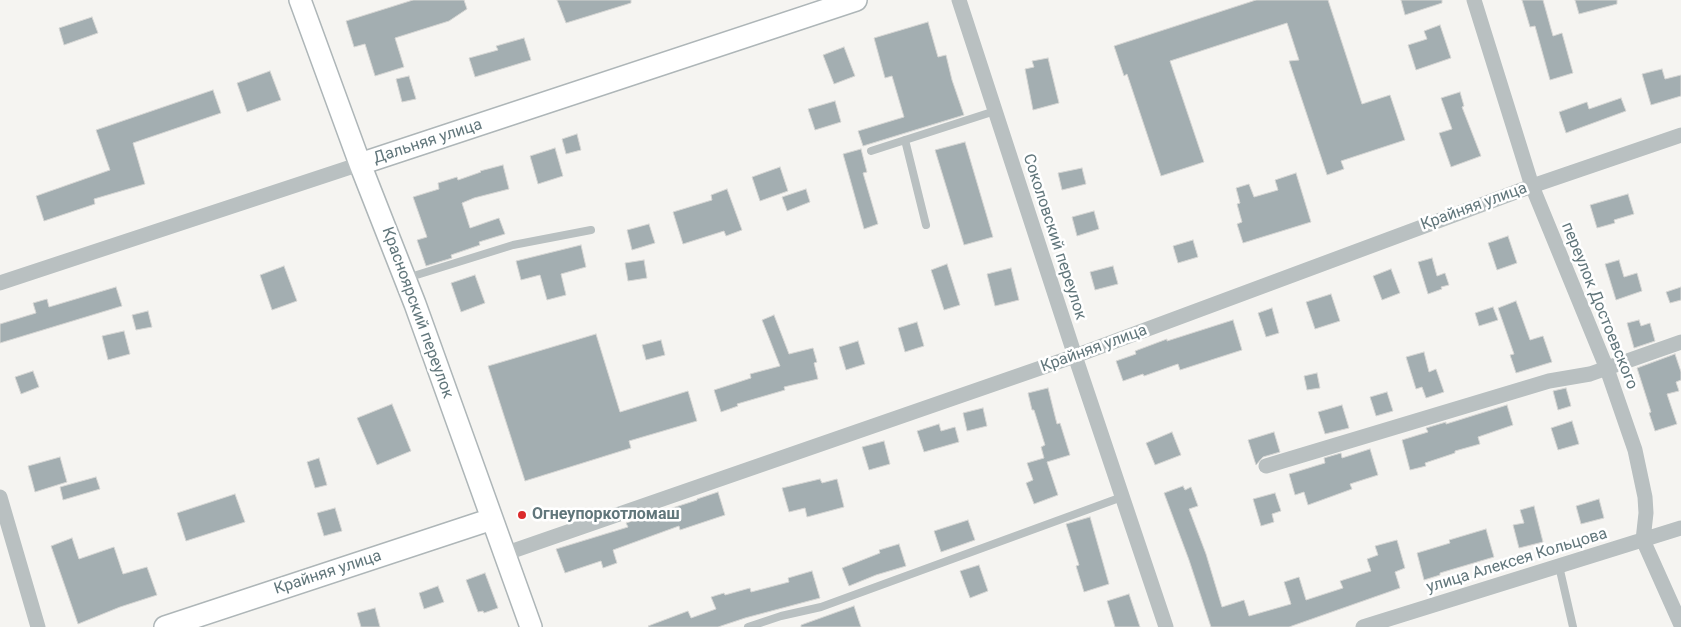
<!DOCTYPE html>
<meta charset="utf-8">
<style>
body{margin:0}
canvas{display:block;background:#f5f4f1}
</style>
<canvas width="1681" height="627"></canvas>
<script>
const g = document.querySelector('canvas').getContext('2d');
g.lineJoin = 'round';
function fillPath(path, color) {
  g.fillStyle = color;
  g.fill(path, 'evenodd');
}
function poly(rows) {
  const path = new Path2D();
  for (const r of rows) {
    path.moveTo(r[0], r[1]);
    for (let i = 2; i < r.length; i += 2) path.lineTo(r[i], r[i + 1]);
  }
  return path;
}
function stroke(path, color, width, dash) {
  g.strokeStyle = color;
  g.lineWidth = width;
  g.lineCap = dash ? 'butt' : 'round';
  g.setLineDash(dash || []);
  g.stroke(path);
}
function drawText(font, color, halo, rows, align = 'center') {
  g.font = font + ' Roboto,sans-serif';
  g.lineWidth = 5;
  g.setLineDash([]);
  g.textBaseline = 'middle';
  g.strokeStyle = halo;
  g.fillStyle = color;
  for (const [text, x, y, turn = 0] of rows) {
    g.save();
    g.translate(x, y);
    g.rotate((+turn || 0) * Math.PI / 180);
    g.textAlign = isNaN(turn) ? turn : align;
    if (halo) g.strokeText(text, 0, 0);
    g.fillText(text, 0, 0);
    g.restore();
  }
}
const building = poly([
 [413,0,464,0,467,9,449,21,395,38,404,67,375,76,365,44,354,47,346,21,413,0],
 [557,0,631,0,631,3,566,23,557,0],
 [1256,0,1328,0,1362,104,1390,95,1405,140,1341,161,1344,169,1327,175,1289,61,1299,60,1287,23,1170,61,1204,162,1161,176,1127,74,1124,76,1114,46,1256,0],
 [1401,0,1442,0,1442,3,1405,15,1401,0],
 [1522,0,1543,0,1553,36,1562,33,1573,73,1550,80,1535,26,1530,27,1522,0],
 [1575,0,1617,0,1617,4,1579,14,1575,0],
 [92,17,98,33,64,45,59,28,92,17],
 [928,22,938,57,946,55,952,80,964,115,863,146,858,131,904,117,892,76,885,78,874,38,928,22],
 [1440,25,1451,58,1416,70,1408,45,1427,39,1424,31,1440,25],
 [524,38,531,60,475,77,469,58,498,50,496,46,524,38],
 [844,47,855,76,834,84,823,55,844,47],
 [1048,58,1059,103,1033,110,1025,69,1034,67,1032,61,1048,58],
 [1662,69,1665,79,1681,75,1681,96,1651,105,1642,74,1662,69],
 [270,71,281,100,247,112,237,83,270,71],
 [409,76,416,99,402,102,396,79,409,76],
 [213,90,221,113,133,143,145,184,94,199,95,204,44,221,36,196,110,170,96,130,213,90],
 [1460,92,1464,106,1462,107,1481,156,1451,167,1439,133,1452,129,1441,98,1460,92],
 [1621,98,1626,111,1566,133,1559,112,1587,102,1589,109,1621,98],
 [835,101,841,122,815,130,808,109,835,101],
 [577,134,581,150,566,154,562,139,577,134],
 [965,142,993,237,964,245,935,150,965,142],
 [555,148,563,176,538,184,530,156,555,148],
 [861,149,867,172,863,173,878,224,864,229,843,154,861,149],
 [503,165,509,189,474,198,462,203,470,228,499,218,505,234,479,242,480,245,451,255,452,258,426,266,417,240,427,237,413,197,439,189,438,183,457,177,458,180,481,172,480,171,503,165],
 [780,167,788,191,760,201,752,177,780,167],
 [1082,168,1086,184,1062,190,1058,173,1082,168],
 [1296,173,1311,222,1243,243,1237,224,1242,222,1237,204,1240,203,1236,188,1249,184,1254,197,1278,190,1275,180,1296,173],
 [727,189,742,230,726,236,724,231,683,244,673,212,712,200,711,195,727,189],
 [806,189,810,202,787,211,782,197,806,189],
 [1628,194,1634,214,1614,220,1615,223,1597,228,1590,205,1628,194],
 [1094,211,1099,229,1077,236,1072,217,1094,211],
 [649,224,655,243,632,250,627,230,649,224],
 [1508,236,1517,263,1497,270,1488,243,1508,236],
 [1193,240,1198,257,1178,263,1173,246,1193,240],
 [581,245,586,267,561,274,566,295,547,300,540,275,521,280,516,261,581,245],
 [1432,258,1437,276,1445,273,1449,285,1441,287,1442,289,1428,294,1418,262,1432,258],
 [644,260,647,278,628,281,625,263,644,260],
 [1619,260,1624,277,1637,273,1642,291,1616,300,1605,264,1619,260],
 [947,264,960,305,944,310,931,270,947,264],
 [284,266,297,301,272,310,260,275,284,266],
 [1113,266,1118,284,1095,290,1090,272,1113,266],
 [1011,268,1019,300,995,306,987,274,1011,268],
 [1391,269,1400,293,1382,300,1373,276,1391,269],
 [475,275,485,303,461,312,451,283,475,275],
 [116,287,122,306,0,343,0,324,36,313,33,303,47,299,49,307,116,287],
 [1681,287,1681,300,1670,303,1666,292,1681,287],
 [1331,294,1340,321,1315,329,1306,302,1331,294],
 [1516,301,1530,340,1543,336,1552,362,1516,373,1510,355,1514,354,1498,308,1516,301],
 [1493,307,1498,320,1479,326,1475,313,1493,307],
 [1272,308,1279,333,1266,337,1258,313,1272,308],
 [148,311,152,327,136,330,132,315,148,311],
 [774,315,789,354,813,348,817,362,814,363,818,379,784,387,785,390,737,404,738,406,721,412,714,390,751,378,750,374,780,366,762,320,774,315],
 [1233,320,1242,350,1180,370,1178,364,1144,376,1143,374,1123,381,1116,361,1136,354,1135,351,1167,339,1167,341,1233,320],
 [1639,320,1641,326,1650,323,1655,341,1634,348,1627,323,1639,320],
 [917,322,924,346,905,352,898,328,917,322],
 [124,331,130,354,108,360,102,336,124,331],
 [596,334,620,412,688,391,697,421,629,441,631,448,525,481,488,366,596,334],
 [661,340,665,355,646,360,642,345,661,340],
 [858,341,865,364,846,370,839,347,858,341],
 [1424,352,1429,372,1436,369,1444,392,1426,398,1422,387,1416,389,1406,357,1424,352],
 [1675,354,1681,372,1681,380,1676,382,1679,391,1667,394,1677,424,1655,431,1649,413,1651,412,1637,368,1675,354],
 [33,371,39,387,21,394,15,377,33,371],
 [1317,373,1320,388,1307,390,1304,376,1317,373],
 [1048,388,1057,424,1060,423,1070,455,1047,462,1058,495,1034,504,1026,483,1033,480,1027,463,1044,458,1041,447,1045,445,1034,410,1032,410,1028,393,1048,388],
 [1566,388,1571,406,1558,410,1553,391,1566,388],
 [1387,392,1393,411,1376,416,1370,397,1387,392],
 [392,404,411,451,377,465,357,418,392,404],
 [1342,405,1349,428,1325,434,1318,412,1342,405],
 [1507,405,1513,425,1478,437,1480,444,1455,451,1455,453,1425,463,1426,466,1410,470,1402,440,1428,432,1426,428,1446,422,1446,424,1507,405],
 [983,408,987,426,967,431,963,413,983,408],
 [1572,421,1579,444,1558,450,1551,428,1572,421],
 [939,424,941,431,955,427,959,442,924,452,917,431,939,424],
 [1172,432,1181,455,1155,465,1146,443,1172,432],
 [1274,432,1280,452,1263,457,1256,465,1248,440,1274,432],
 [884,441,890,464,869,470,862,447,884,441],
 [1370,449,1378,475,1350,484,1352,489,1308,505,1304,492,1295,495,1289,474,1325,463,1324,458,1341,453,1342,458,1370,449],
 [60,457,67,482,35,492,28,466,60,457],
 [319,458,327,485,315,488,307,462,319,458],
 [96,477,100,489,63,500,60,487,96,477],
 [820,479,822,483,837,479,844,507,807,517,805,508,789,512,782,488,820,479],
 [1183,486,1185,490,1191,487,1198,506,1189,509,1206,554,1222,607,1244,600,1249,616,1291,604,1284,582,1299,577,1306,600,1343,588,1340,581,1371,571,1367,559,1378,555,1375,546,1397,540,1405,568,1395,572,1400,588,1289,627,1211,627,1189,560,1164,493,1183,486],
 [718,492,725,515,680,530,679,526,613,550,617,563,603,568,601,561,565,573,556,549,628,527,626,523,697,500,697,499,718,492],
 [1275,493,1281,511,1272,514,1274,522,1261,526,1253,499,1275,493],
 [235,494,245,522,186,541,177,513,235,494],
 [1599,499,1604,518,1581,524,1576,506,1599,499],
 [1534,506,1543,542,1519,548,1513,525,1524,523,1520,510,1534,506],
 [335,508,342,531,324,536,317,513,335,508],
 [1090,517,1109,584,1084,592,1076,566,1079,565,1066,524,1090,517],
 [968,520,975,540,941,552,934,531,968,520],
 [1486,529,1494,557,1440,573,1440,575,1424,580,1417,553,1450,543,1449,540,1486,529],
 [72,538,79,559,114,547,123,574,147,567,157,595,120,607,78,624,51,546,72,538],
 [899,544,906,566,876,575,849,586,842,568,880,553,879,550,899,544],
 [979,565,988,591,970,598,960,571,979,565],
 [812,571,820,598,745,618,718,627,649,627,648,626,688,611,691,618,716,609,711,597,724,593,725,595,750,588,751,592,789,582,788,578,812,571],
 [485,573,498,608,484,613,483,611,478,612,466,580,485,573],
 [438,586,444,602,424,609,419,593,438,586],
 [1129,594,1140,627,1115,627,1107,601,1129,594],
 [854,606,861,627,801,627,801,625,854,606],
 [375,608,380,627,361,627,357,613,375,608]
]);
fillPath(building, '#a3aeb1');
stroke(building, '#d6d6d4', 1);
const secondary = poly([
 [300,0,360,164,415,304,531,627],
 [360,164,856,0],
 [165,627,492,519]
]);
stroke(secondary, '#aeb6b8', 24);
stroke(poly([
 [905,140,926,225],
 [871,151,995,111],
 [407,278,513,245,591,230],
 [1559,566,1573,627],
 [748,627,781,616,821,607,1122,497]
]), '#b9c0c1', 8);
stroke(poly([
 [959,0,1075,356,1166,627],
 [1474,0,1532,186,1607,369,1635,450,1645,497,1646,513,1643,540,1681,625],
 [0,283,360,164],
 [1266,466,1549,381,1590,374,1681,342],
 [0,497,38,627],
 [504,554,1075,356,1532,186,1681,135],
 [1363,627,1681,528]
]), '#b9c0c1', 15);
stroke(secondary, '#fff', 21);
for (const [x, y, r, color] of [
 [522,515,5,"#db2a2b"]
]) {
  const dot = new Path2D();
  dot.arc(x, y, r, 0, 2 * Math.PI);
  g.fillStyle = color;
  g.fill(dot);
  stroke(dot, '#fff', 2);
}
drawText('16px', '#61767b', '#fff', [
 ["Дальняя улица",428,142,-18],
 ["Крайняя улица",1474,207,-20],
 ["Соколовский переулок",1054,237,72],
 ["переулок Достоевского",1599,306,68],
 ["Красноярский переулок",417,313,70],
 ["Крайняя улица",1094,349,-20],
 ["улица Алексея Кольцова",1517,561,-17],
 ["Крайняя улица",328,573,-18]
]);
drawText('bold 16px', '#61767b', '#fff', [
 ["Огнеупоркотломаш",532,515]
], 'left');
</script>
